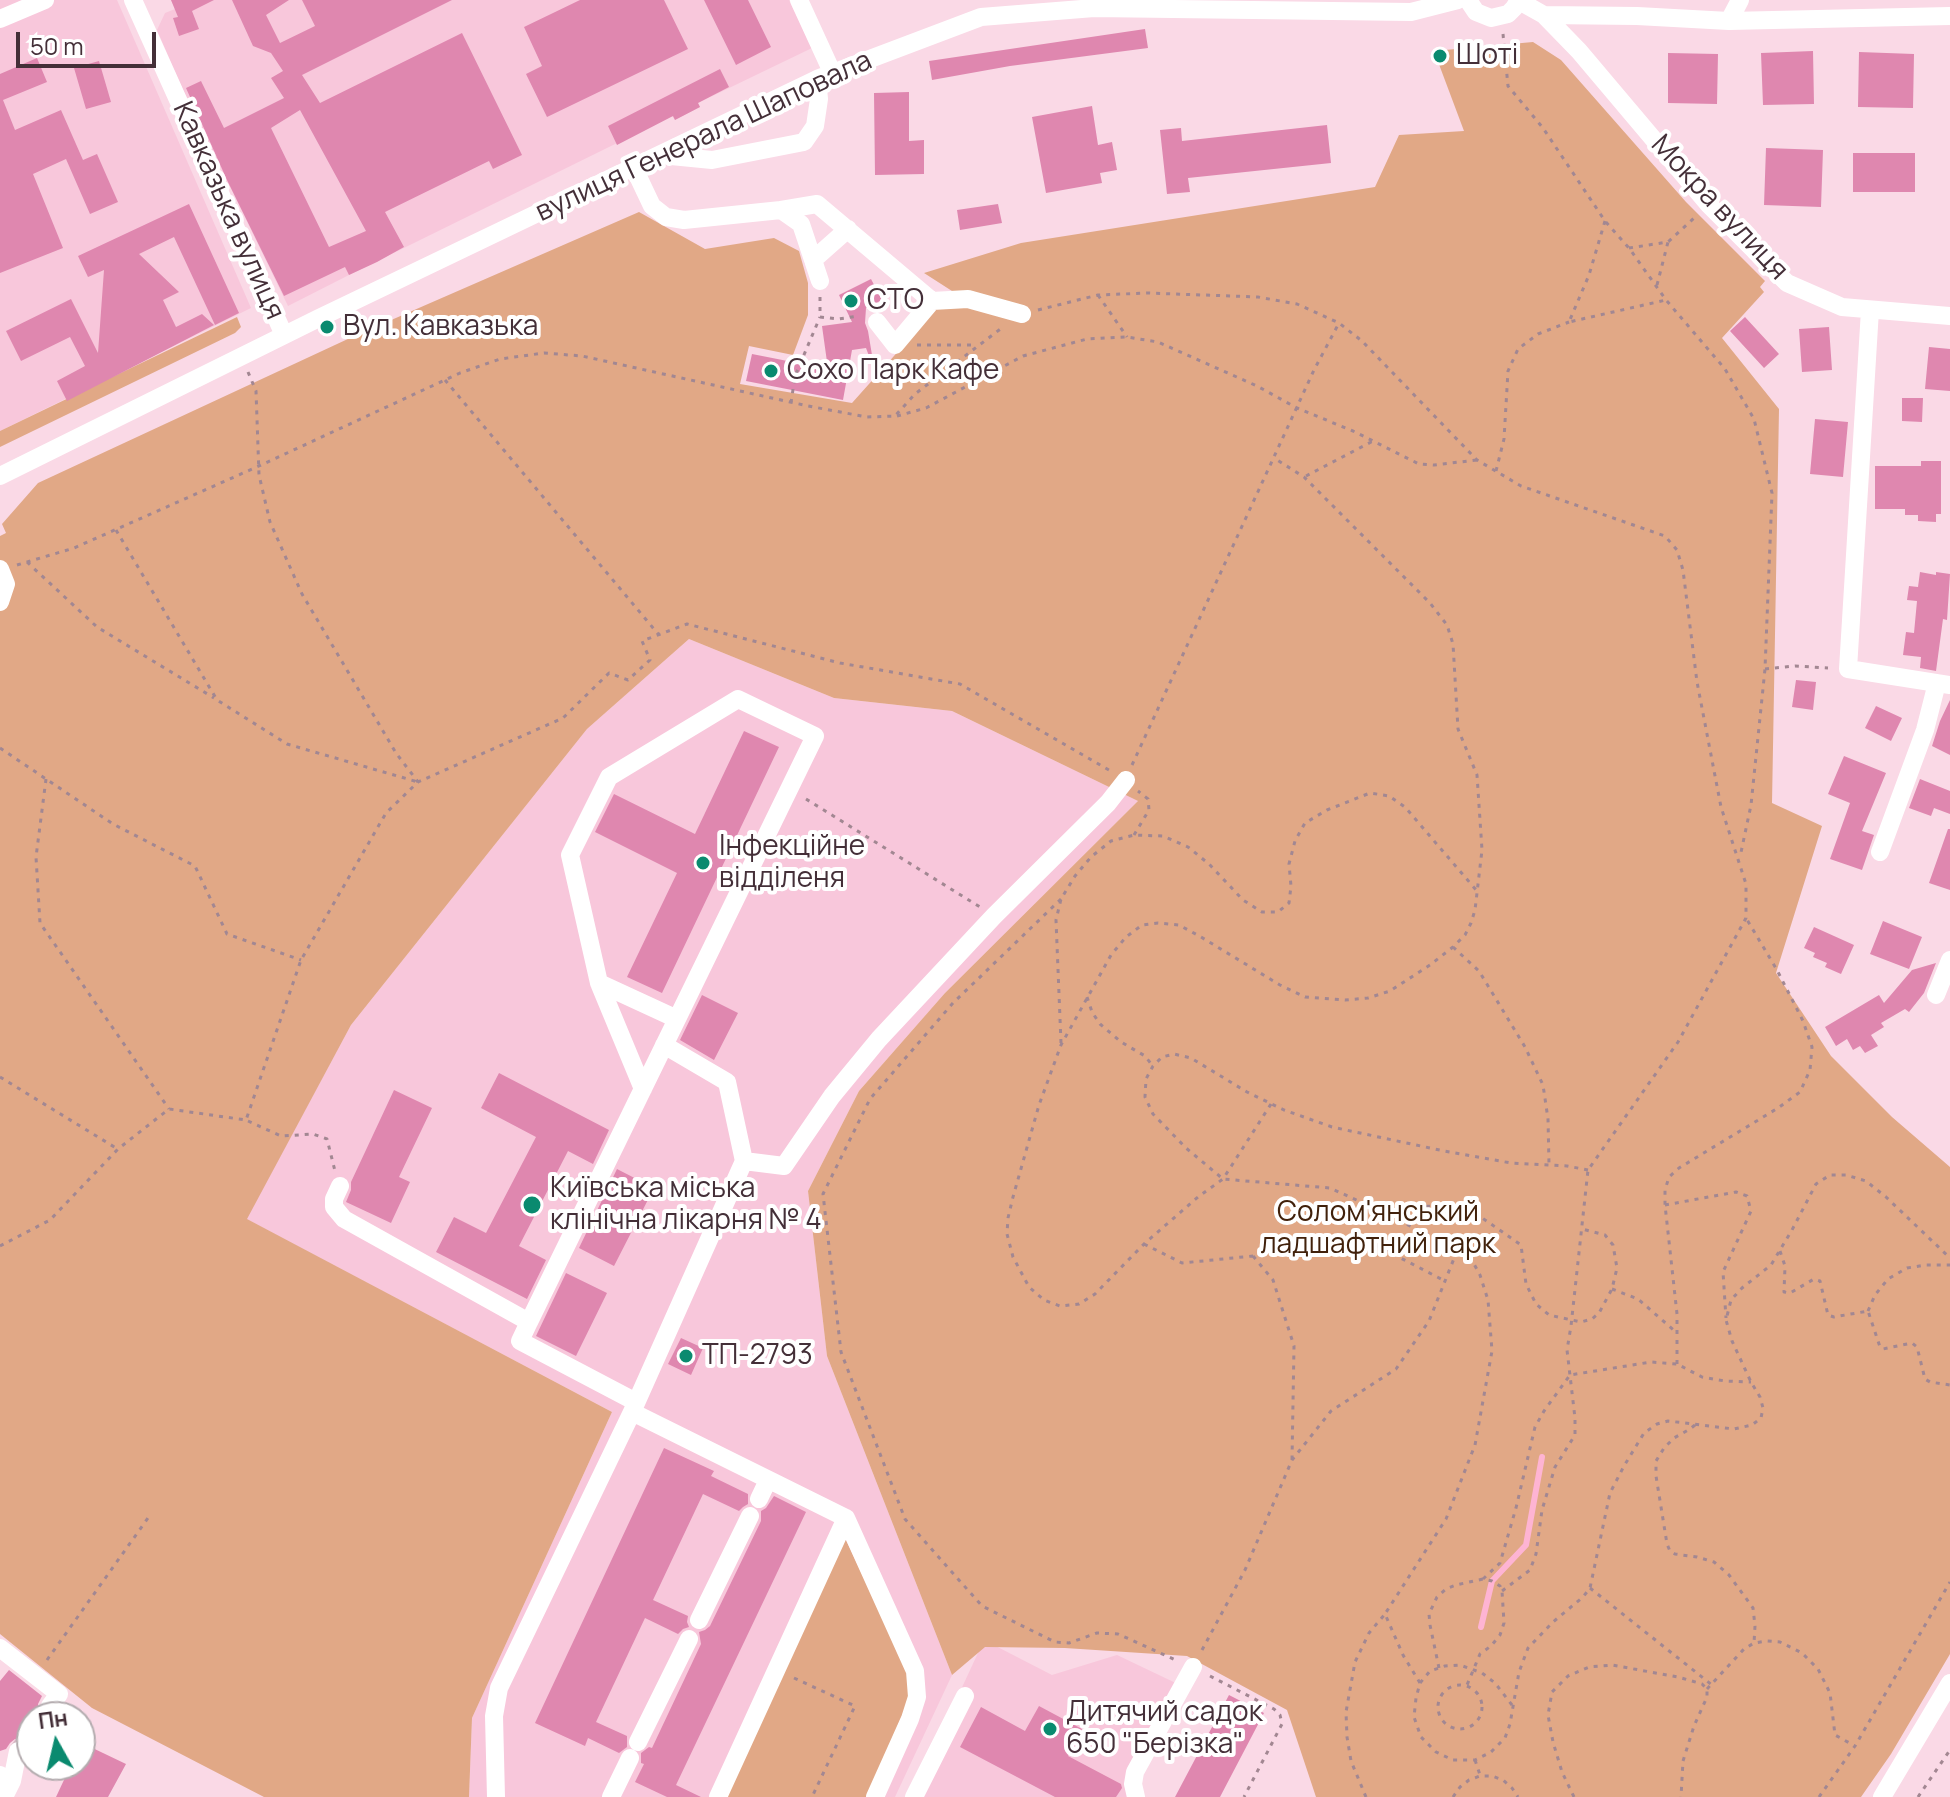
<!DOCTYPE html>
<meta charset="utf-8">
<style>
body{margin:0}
#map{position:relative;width:1950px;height:1797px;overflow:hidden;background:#fad9e6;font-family:Manrope,sans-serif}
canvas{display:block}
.north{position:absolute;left:16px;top:1701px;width:80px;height:80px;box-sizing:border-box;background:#fff;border:2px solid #b4acaf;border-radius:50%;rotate:352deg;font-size:22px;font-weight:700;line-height:32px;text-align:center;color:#442f38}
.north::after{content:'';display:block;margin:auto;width:28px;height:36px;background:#0a8a6f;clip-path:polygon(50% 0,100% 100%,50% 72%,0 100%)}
.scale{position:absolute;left:16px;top:32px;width:140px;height:36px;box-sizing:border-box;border:4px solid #442f38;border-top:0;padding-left:10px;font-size:24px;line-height:28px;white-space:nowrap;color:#442f38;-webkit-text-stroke:6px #fff;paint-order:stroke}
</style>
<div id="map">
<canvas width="1950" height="1797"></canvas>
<div class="north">Пн</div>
<div class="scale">50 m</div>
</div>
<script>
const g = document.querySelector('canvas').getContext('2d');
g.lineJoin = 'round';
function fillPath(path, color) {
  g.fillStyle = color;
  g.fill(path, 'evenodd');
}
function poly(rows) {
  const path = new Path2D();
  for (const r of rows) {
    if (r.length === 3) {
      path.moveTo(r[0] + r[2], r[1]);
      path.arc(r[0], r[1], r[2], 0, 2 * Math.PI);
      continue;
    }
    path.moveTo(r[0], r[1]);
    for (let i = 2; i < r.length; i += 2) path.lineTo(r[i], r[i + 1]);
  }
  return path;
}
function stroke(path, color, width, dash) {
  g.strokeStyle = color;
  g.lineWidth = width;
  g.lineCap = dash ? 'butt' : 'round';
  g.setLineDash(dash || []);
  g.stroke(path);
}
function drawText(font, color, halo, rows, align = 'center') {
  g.font = font + ' Manrope,sans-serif';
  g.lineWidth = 8;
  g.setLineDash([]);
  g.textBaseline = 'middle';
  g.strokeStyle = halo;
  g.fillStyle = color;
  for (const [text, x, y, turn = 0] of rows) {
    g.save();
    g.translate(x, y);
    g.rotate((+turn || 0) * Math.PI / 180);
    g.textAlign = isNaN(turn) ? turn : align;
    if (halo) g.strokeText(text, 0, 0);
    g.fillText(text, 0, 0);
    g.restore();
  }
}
fillPath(poly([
 [0,0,117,0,251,308,0,431],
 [171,0,789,0,812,48,698,103,700,107,675,120,672,116,349,275,288,306,183,90,157,30,165,13,175,9],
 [689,639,834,698,952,711,1138,801,945,993,859,1091,808,1191,827,1356,952,1675,895,1797,469,1797,472,1718,612,1412,246,1219,351,1025,587,729],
 [984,1640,1052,1675,1117,1655,1182,1686,1135,1772,1136,1797,911,1797]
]), '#f8c7db');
fillPath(poly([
 [1533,42,1561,60,1686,202,1765,281,1760,287,1764,292,1722,338,1779,409,1772,803,1822,826,1776,973,1831,1056,1892,1117,1950,1167,1950,1654,1891,1754,1861,1797,1316,1797,1287,1710,1187,1656,1065,1648,985,1647,952,1675,827,1356,808,1191,859,1091,945,993,1138,801,952,711,834,698,689,639,587,729,351,1025,247,1219,612,1412,472,1718,469,1797,264,1797,92,1708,0,1634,0,536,6,533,2,524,38,483,350,338,639,212,705,249,774,238,799,251,808,283,808,315,793,355,749,346,740,384,852,403,952,291,924,273,1021,243,1375,187,1399,135,1464,131,1434,51],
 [237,317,241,327,235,333,0,447,0,431],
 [845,1538,908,1672,910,1697,867,1797,727,1797]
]), '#e1a886');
stroke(poly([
 [1481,1627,1492,1581,1526,1545,1542,1457]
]), '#feb4d3', 6);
fillPath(poly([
 [171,0,214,0,192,11,199,29,179,36,173,18,178,17],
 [232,0,289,0,266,15,280,43,315,26,302,0,452,0,302,75,320,103,462,33,522,155,493,169,489,161,385,212,404,247,377,262,349,275,345,267,284,296,227,180,186,88,201,81,224,128,284,98,271,78,283,71,271,53,253,46],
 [300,110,366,231,329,247,271,128],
 [580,0,664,0,688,49,547,117,526,74,542,66,524,27],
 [704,0,748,0,771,47,736,65],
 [1145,29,1148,48,1010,66,932,80,929,61],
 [1813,51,1814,104,1763,105,1761,53],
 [1859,52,1914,54,1913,108,1858,107],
 [1668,53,1718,54,1717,104,1668,103],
 [37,58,47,82,3,100,15,130,61,110,83,160,97,154,118,202,90,214,66,159,33,174,63,248,0,273,0,74],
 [99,61,111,102,86,109,74,68],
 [720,69,729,87,698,103,700,107,675,120,673,116,617,145,608,126],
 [909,92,909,141,924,140,924,174,875,175,874,93],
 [1092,106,1098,145,1112,142,1117,170,1100,173,1102,183,1046,193,1032,117],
 [1327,125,1331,163,1188,178,1190,192,1167,194,1160,130,1181,128,1182,141],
 [1766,148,1823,150,1821,207,1764,205],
 [1853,153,1915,153,1915,192,1853,192],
 [189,204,239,313,215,325,174,237,139,254,179,292,163,300,176,327,202,314,214,325,67,401,57,381,85,366,70,337,21,361,6,331,71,299,98,353,104,270,88,277,78,256],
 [998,204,1002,223,960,230,957,210],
 [871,279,882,300,866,308,865,323,868,331,872,355,869,356,866,348,852,350,843,400,746,381,752,354,828,369,822,326,852,322,839,295],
 [1745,317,1779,354,1764,368,1730,331],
 [1829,327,1832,370,1802,372,1799,329],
 [1929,347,1950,349,1950,391,1925,389],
 [1902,398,1923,398,1922,422,1902,421],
 [1815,419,1848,422,1843,477,1810,474],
 [1921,461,1941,461,1941,514,1936,514,1936,522,1918,521,1918,515,1905,515,1905,509,1875,509,1875,466,1921,466],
 [1920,572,1936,575,1936,572,1950,574,1947,620,1943,619,1936,671,1920,668,1921,657,1903,655,1906,632,1914,633,1917,601,1907,600,1909,586,1918,587],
 [1796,680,1816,682,1813,710,1792,707],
 [1950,700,1950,755,1932,746,1940,721],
 [1876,706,1902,718,1891,741,1865,728],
 [744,731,779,747,662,993,627,977,677,873,595,832,614,794,695,834],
 [1844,756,1886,773,1862,831,1874,835,1862,870,1830,859,1850,803,1828,794],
 [1920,779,1950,791,1950,814,1934,808,1931,816,1909,808],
 [1948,829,1950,829,1950,890,1929,883],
 [1883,921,1922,937,1909,969,1870,954],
 [1814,927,1854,945,1841,974,1825,967,1827,963,1813,957,1815,953,1804,948],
 [1936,963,1924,993,1909,1012,1905,1009,1881,1023,1884,1027,1871,1035,1878,1046,1865,1053,1860,1046,1853,1050,1847,1039,1836,1046,1825,1027,1879,995,1884,1003,1912,970],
 [702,995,738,1013,714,1060,680,1040],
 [499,1073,609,1130,593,1164,568,1151,519,1246,546,1260,527,1299,436,1252,454,1217,486,1233,536,1137,481,1108],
 [394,1090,432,1108,399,1177,410,1182,391,1223,346,1202,351,1190,351,1182],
 [617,1169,654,1188,614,1266,579,1248],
 [566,1273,607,1293,576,1356,536,1336],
 [681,1338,703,1348,691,1375,668,1364],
 [664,1448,714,1471,711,1476,748,1494,748,1504,743,1507,739,1511,703,1494,653,1600,688,1616,687,1622,689,1627,683,1629,678,1634,645,1618,596,1722,627,1736,627,1747,619,1753,588,1738,585,1746,535,1723],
 [774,1496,806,1512,676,1785,701,1797,667,1797,635,1782,644,1764,641,1763,641,1753,649,1747,652,1748,701,1644,699,1632,705,1630,710,1626,761,1521,761,1511,766,1508],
 [9,1670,42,1696,38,1704,39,1710,46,1717,32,1717,32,1742,29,1746,21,1739,15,1739,10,1743,6,1749,0,1751,0,1681],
 [1229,1695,1264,1713,1220,1797,1175,1797],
 [1039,1706,1082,1729,1068,1756,1121,1784,1122,1788,1116,1797,1055,1797,960,1747,981,1707,1025,1731],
 [80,1742,126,1764,108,1797,56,1797,71,1765,80,1765]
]), '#df87af');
stroke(poly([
 [18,1751,32,1732]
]), '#d6b7c3', 18, [18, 9]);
stroke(poly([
 [1503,34,1508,86,1543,128,1605,221,1629,248,1666,300,1725,369,1754,419,1772,493,1765,669,1751,805,1740,857],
 [1605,221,1589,275,1569,322,1666,300],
 [1629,248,1668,242,1694,218],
 [1657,285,1668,242],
 [1098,295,1127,337],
 [820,297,820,317,838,319,859,316],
 [1038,310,1098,295,1148,293,1258,297,1297,304,1339,323,1362,341,1477,460,1521,486,1665,536,1677,550,1683,570,1697,682,1721,807,1746,884,1746,918,1678,1042,1588,1170,1571,1326,1567,1350,1575,1418,1575,1435,1555,1467,1542,1510,1536,1554,1530,1570,1502,1591],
 [917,345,977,345],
 [248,372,256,391,259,475,270,522,302,594,396,753,418,782],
 [445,380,659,635],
 [791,403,795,376,820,317],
 [897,416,926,408,1023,356,1087,339,1127,337,1158,342,1257,386,1297,408,1353,431,1419,464,1434,465,1477,460],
 [1496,471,1504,439,1508,371,1518,349,1538,334,1569,322],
 [1306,476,1373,441],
 [116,530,217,700,287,744,418,782],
 [27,562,97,627,214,698],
 [17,565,74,548,259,466,460,373,500,359,544,353,582,356,808,406,867,417,895,416,915,394,1003,327],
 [1765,669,1795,666,1828,668],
 [0,748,113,824,195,866,227,934,301,960],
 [1132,765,1314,370,1339,323],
 [46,779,36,857,40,923,169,1109],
 [806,799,980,907],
 [1134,835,1149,810,1148,799,1138,791],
 [1061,899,953,1003,870,1099,823,1194,841,1352,905,1519,982,1606,1055,1642,1069,1643,1097,1633,1118,1634,1178,1661],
 [1453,947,1479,971,1525,1047,1543,1085,1548,1119,1549,1164],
 [1087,997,1092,1012,1100,1024,1121,1042,1145,1056,1152,1065],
 [1061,1043,1056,920,1061,899,1075,876,1091,857,1111,841,1134,835,1163,836,1188,847,1209,864,1243,900,1262,912,1278,912,1289,903,1291,886,1289,864,1295,841,1305,823,1327,810,1370,793,1389,796,1405,807,1477,891],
 [0,1077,116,1148],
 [1271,1104,1223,1179,1198,1197,1144,1244,1095,1294,1079,1304,1060,1306,1044,1300,1029,1287,1013,1257,1007,1234,1008,1218,1013,1197,1039,1105,1061,1045,1111,955,1126,937,1142,925,1158,923,1179,925,1201,937,1280,985,1305,997,1345,1000,1368,998,1390,991,1430,965,1453,947,1465,935,1471,923,1475,910,1482,850,1477,775,1458,729,1453,644,1447,625,1430,603,1304,477,1274,458],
 [248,1121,281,1136,313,1134,327,1139,335,1171],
 [1665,1205,1736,1192,1747,1196,1751,1211,1723,1272,1726,1318],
 [1376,1207,1446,1206,1463,1208,1478,1215,1521,1245,1526,1284,1536,1304,1549,1315,1581,1322,1592,1319,1599,1313,1612,1289,1617,1268,1613,1245,1605,1235,1582,1229],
 [1144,1244,1182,1263,1253,1256,1296,1240,1366,1240,1445,1281],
 [0,1246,50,1220,118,1149,169,1109,246,1120,301,960,386,813,418,782,563,718,609,673,628,680,650,660,642,641,687,624,840,663,960,684,1109,770],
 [1780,1251,1785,1266,1784,1292,1790,1293,1814,1279,1820,1281,1828,1315,1834,1317,1868,1311,1880,1347,1883,1349,1912,1343,1917,1347,1925,1379,1930,1382,1950,1385],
 [1253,1256,1273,1280,1294,1346,1292,1460],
 [1612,1289,1638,1299,1677,1333],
 [1868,1311,1875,1295,1888,1279,1907,1268,1926,1265,1950,1265],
 [1677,1364,1677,1314,1665,1205,1665,1190,1669,1177,1679,1168,1778,1108,1800,1092,1810,1070,1812,1047,1803,1021,1777,970,1746,918],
 [1695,1425,1690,1429,1674,1438,1664,1448,1656,1461,1656,1476,1667,1544,1670,1551,1675,1554,1697,1557,1714,1562,1729,1575,1753,1608,1755,1626,1754,1643],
 [1483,1579,1500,1563,1516,1508,1535,1427,1544,1411,1570,1375,1651,1362,1677,1364,1702,1377,1725,1381,1751,1382],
 [1590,1588,1712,1685],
 [1202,1650,1245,1570,1292,1460,1331,1411,1396,1369,1429,1321,1457,1251],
 [47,1660,148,1518],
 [1439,1668,1430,1625,1429,1614,1437,1597,1446,1589,1456,1585,1483,1579,1492,1581,1500,1586,1502,1591,1504,1623,1500,1635,1491,1646,1480,1654,1467,1685],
 [1210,1676,1274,1709,1280,1715,1282,1724,1244,1797],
 [794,1678,855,1706,812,1797],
 [1420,1683,1403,1655,1385,1614,1446,1519,1475,1445,1492,1351,1488,1300,1480,1275,1473,1262,1457,1249,1372,1207,1330,1188,1223,1179,1186,1148,1153,1114,1145,1097,1146,1079,1153,1066,1162,1057,1174,1054,1191,1058,1247,1092,1284,1110,1332,1127,1444,1151,1511,1163,1567,1166,1588,1170],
 [1460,1707,22],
 [1707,1689,1744,1649,1754,1643,1767,1641,1780,1642,1802,1653,1818,1669,1830,1693,1835,1735,1855,1746],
 [1512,1705,1495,1683,1482,1673,1460,1665,1445,1666,1430,1671,1420,1683,1416,1698,1414,1717,1421,1737,1436,1752,1453,1760,1475,1760,1491,1752,1505,1738,1510,1724,1519,1672,1528,1648,1553,1622,1583,1597,1590,1588,1610,1493,1624,1466,1644,1433,1657,1424,1668,1421,1734,1429,1752,1425,1761,1418,1763,1408,1760,1397,1751,1382,1732,1341,1726,1320,1731,1300,1742,1288,1771,1265,1792,1230,1816,1184,1830,1175,1846,1175,1866,1181,1886,1197,1950,1258],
 [1475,1760,1480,1775],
 [1366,1797,1351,1761,1347,1737,1346,1712,1355,1662,1369,1633,1385,1614],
 [1453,1797,1460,1787,1469,1780,1480,1776,1492,1776,1503,1780,1512,1788,1518,1797],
 [1574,1797,1562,1772,1553,1742,1548,1715,1552,1692,1568,1676,1589,1667,1612,1665,1678,1677,1702,1684,1707,1689,1707,1697,1694,1726,1683,1761,1681,1797],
 [1819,1797,1855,1746,1950,1582],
 [1918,1797,1950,1750]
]), '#a28792', 3, [4, 6]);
stroke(poly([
 [133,0,284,335],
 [799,0,832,72],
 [1468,0,1476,12,1491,18,1508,14,1514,8,1519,0],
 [1519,1,1544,15,1637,16,1729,21,1950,16],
 [1544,15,1579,51,1709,205,1787,283,1842,307,1950,316],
 [0,19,45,0],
 [1729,21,1740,0],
 [661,155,712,160,804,142,815,126,819,99,817,79],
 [634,168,652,206,666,217,684,220,781,210,801,224,820,281],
 [781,210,817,204,932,301,895,345,877,322],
 [813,260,848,229],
 [932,301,968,299,1022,314],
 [1870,310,1848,669,1950,685],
 [0,476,319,318,817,79,981,17,1094,8,1411,12,1458,0],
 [0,569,6,584,0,602],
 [1880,852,1925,730,1937,683],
 [599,983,643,1089],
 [1936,995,1950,960],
 [744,1161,784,1166,832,1096,879,1039,994,916,1108,803,1126,780],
 [340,1186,334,1199,334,1207,344,1219,529,1322,520,1341,636,1402],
 [529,1322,677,1019,599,983,570,855,609,777,738,699,815,736,677,1019],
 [632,1412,846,1518,915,1671,917,1697,910,1719,875,1797],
 [759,1499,768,1480],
 [699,1620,750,1516],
 [0,1648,59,1694,50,1706],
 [638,1742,689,1639],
 [0,1775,12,1781,4,1797],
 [12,1781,18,1751],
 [496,1797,494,1716,499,1688,632,1412,744,1161,727,1082,664,1045],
 [611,1797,630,1758],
 [718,1797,846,1518],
 [914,1797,965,1696],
 [1136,1797,1133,1784,1135,1772,1193,1667],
 [1882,1797,1950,1683]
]), '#fff', 18);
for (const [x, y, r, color] of [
 [1440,56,8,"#0a8a6f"],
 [851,301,8,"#0a8a6f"],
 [327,327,8,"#0a8a6f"],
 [771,371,8,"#0a8a6f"],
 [703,863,8,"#0a8a6f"],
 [532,1205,10,"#0a8a6f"],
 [686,1356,8,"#0a8a6f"],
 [1050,1729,8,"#0a8a6f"]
]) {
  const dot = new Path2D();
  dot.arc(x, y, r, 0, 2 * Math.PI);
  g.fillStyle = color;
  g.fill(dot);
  stroke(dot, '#fff', 3);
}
drawText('28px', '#442f38', '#fff', [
 ["Шоті",1456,56],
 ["СТО",867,301],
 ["Вул. Кавказька",343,327],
 ["Сохо Парк Кафе",787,371],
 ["Інфекційне",719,847],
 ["відділеня",719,879],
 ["Київська міська",550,1189],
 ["клінічна лікарня № 4",550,1221],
 ["ТП-2793",702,1356],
 ["Дитячий садок",1066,1713],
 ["650 \"Берізка\"",1066,1745]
], 'left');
drawText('28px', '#442f38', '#fff', [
 ["вулиця Генерала Шаповала",704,137,-25],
 ["Мокра вулиця",1719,208,47],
 ["Кавказька вулиця",228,211,66]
]);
drawText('28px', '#41210b', '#fff', [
 ["Солом'янський",1378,1213],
 ["ладшафтний парк",1378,1245]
]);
</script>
